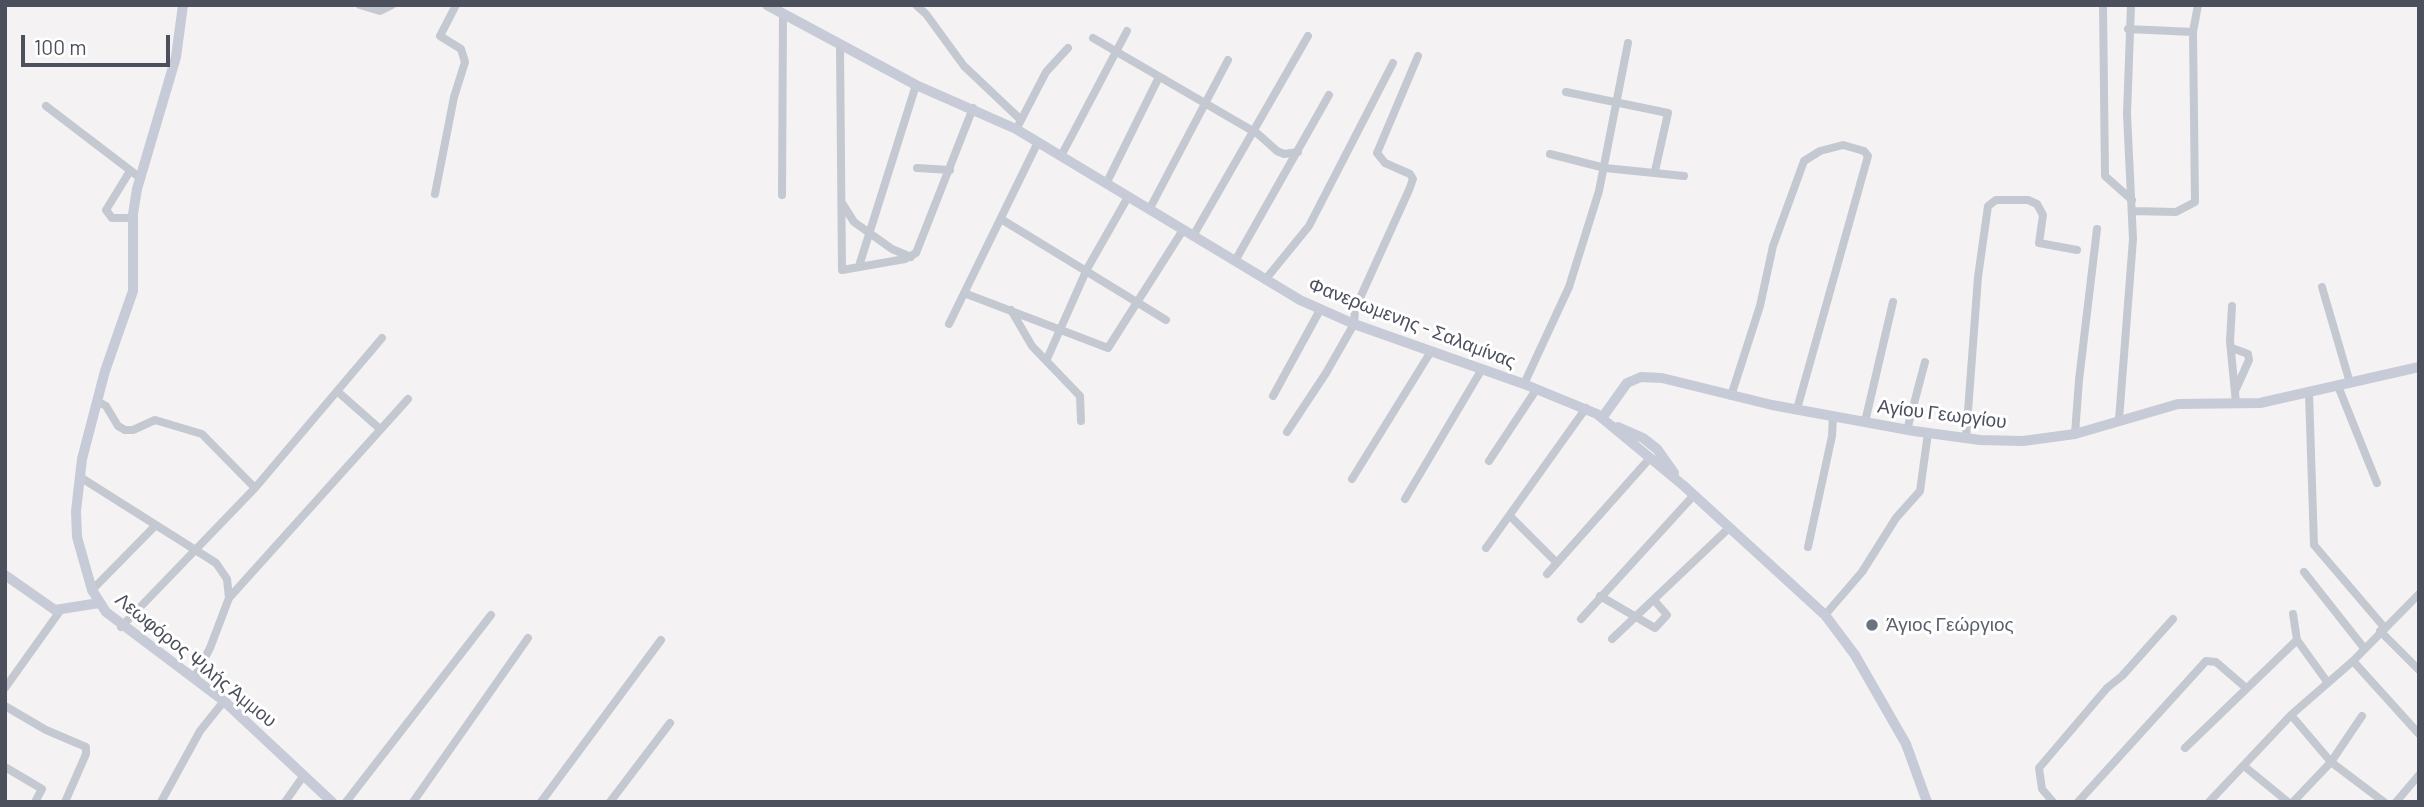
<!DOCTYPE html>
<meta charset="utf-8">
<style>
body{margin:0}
#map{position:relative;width:2424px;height:807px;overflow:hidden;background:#f4f2f2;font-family:Barlow,sans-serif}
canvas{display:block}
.frame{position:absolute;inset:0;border:7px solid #4c505d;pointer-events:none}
.scale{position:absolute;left:21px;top:35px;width:149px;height:32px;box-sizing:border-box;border:4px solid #4c505d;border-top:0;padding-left:9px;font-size:21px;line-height:24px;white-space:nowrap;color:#4c505d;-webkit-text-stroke:5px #fff;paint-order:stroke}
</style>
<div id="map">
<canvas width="2424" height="807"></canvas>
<div class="frame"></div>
<div class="scale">100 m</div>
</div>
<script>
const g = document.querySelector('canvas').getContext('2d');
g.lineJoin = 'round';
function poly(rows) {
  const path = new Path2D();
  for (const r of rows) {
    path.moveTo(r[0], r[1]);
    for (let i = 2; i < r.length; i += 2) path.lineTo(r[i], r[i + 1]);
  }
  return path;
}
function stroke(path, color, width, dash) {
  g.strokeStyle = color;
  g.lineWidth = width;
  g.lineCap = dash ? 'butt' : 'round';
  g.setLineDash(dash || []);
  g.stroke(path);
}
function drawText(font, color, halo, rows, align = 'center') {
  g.font = font + ' Barlow,sans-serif';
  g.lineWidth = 6;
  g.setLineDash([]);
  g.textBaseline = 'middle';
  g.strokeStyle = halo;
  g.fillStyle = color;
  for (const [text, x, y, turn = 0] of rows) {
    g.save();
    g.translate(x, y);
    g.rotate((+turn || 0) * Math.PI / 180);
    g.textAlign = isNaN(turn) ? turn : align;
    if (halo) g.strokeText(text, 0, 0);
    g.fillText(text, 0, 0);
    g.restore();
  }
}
stroke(poly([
 [360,5,380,11,392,5],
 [916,5,926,14,964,66,1021,120],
 [2103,5,2105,176,2132,200],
 [2128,29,2193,32],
 [1093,38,1258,134,1277,151,1284,154,1298,152],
 [840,47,842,270,905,259,916,253,973,108],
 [1566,92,1668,113,1655,171],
 [46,106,139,177],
 [1019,124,1046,72,1068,48],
 [1550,154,1605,168,1684,176],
 [1061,156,1127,31],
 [917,168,950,170],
 [130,171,106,210,112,218,133,218],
 [1106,184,1159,77],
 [435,194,454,97,465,62,461,49,440,36,456,5],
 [782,195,783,13],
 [842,203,854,222,892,249,911,257],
 [1149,210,1228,60],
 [2132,211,2176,212,2195,202,2193,32,2198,5],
 [1001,219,1166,320],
 [1193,236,1308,36],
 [1235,261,1329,95],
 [859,266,916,85],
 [1265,280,1309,226,1393,63],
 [2322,287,2350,383],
 [964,293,1108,348,1183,230],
 [2232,306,2230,341,2236,403],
 [1011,310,1032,346,1080,396,1081,421],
 [949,324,1038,142],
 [2232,348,2248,354,2249,360,2236,389],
 [1047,359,1087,269,1128,197],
 [1524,384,1569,287,1599,191,1628,43],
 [2338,386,2377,483],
 [337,391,380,429],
 [2309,393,2314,545,2384,627],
 [1273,396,1320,310],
 [1731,396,1760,306,1773,246,1804,161,1820,151,1843,145,1864,151,1868,156,1797,409],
 [97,401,106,406,118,426,125,430,133,430,155,420,202,434,255,488],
 [2119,420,2133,239,2127,114,2131,5],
 [1865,422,1893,302],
 [1907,430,1925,362],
 [1287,432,1326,373,1354,324,1355,309,1409,190,1413,179,1410,174,1385,163,1377,153,1418,56],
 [2075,434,2079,380,2097,229],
 [1966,438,1978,277,1988,206,1996,200,2028,200,2037,204,2043,215,2039,243,2077,250],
 [1489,461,1536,390],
 [80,477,216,563,227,579,229,598],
 [1352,479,1430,353],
 [1405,499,1482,369],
 [1510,516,1557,563],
 [1808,547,1832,436,1833,416],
 [1486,548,1586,408],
 [2304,572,2364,648],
 [1547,574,1650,458],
 [92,590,154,527],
 [1600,596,1655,628,1667,615,1654,600],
 [2293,614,2297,640],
 [1825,615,1862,572,1896,518,1920,491,1928,433],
 [1581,619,1694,495],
 [121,627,255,488,382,338],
 [2380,631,2419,670],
 [1612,639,1729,528],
 [2353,661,2419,734],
 [194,678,210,648,229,598,408,399],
 [5,688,60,611],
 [5,706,46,730,86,747,86,754,65,802],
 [2291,715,2331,762,2384,802],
 [2185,748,2297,640,2328,683],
 [2244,766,2288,802],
 [5,767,42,789,35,802],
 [161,802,200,731,224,701],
 [285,802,304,775],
 [346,802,491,615],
 [413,802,528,638],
 [541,802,661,640],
 [610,802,670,723],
 [2053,802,2042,789,2039,768,2107,688,2122,676,2173,619],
 [2078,802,2206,661,2216,662,2245,687],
 [2209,802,2291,715,2353,661,2419,594],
 [2293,802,2331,762,2362,716],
 [2396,802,2419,775]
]), '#c4c8d1', 8);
stroke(poly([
 [183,5,176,57,137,189,133,214,133,291,105,371,82,459,76,511,77,537,92,590,106,612,224,701,332,802],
 [767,5,916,85,1016,129,1300,300,1354,324,1524,384,1597,414,1684,486,1825,615,1855,655,1906,744,1927,802],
 [1602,418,1627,383,1641,377,1662,378,1772,405,1914,431,1980,440,2023,441,2075,434,2178,404,2260,403,2419,367],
 [1618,427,1643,438,1657,449,1674,473],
 [5,575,55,610,99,603]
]), '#c7cbd7', 10);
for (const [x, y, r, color] of [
 [1872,625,7,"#6b7280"]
]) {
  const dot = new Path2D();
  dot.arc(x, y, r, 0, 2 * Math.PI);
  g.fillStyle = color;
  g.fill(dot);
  stroke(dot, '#fff', 2.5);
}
drawText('19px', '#4c505d', '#fff', [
 ["Φανερωμενης - Σαλαμίνας",1412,323,21],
 ["Αγίου Γεωργίου",1942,414,7],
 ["Λεωφόρος Ψιλής Άμμου",196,660,39]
]);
drawText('19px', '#5b616d', '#fff', [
 ["Άγιος Γεώργιος",1886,625]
], 'left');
</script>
